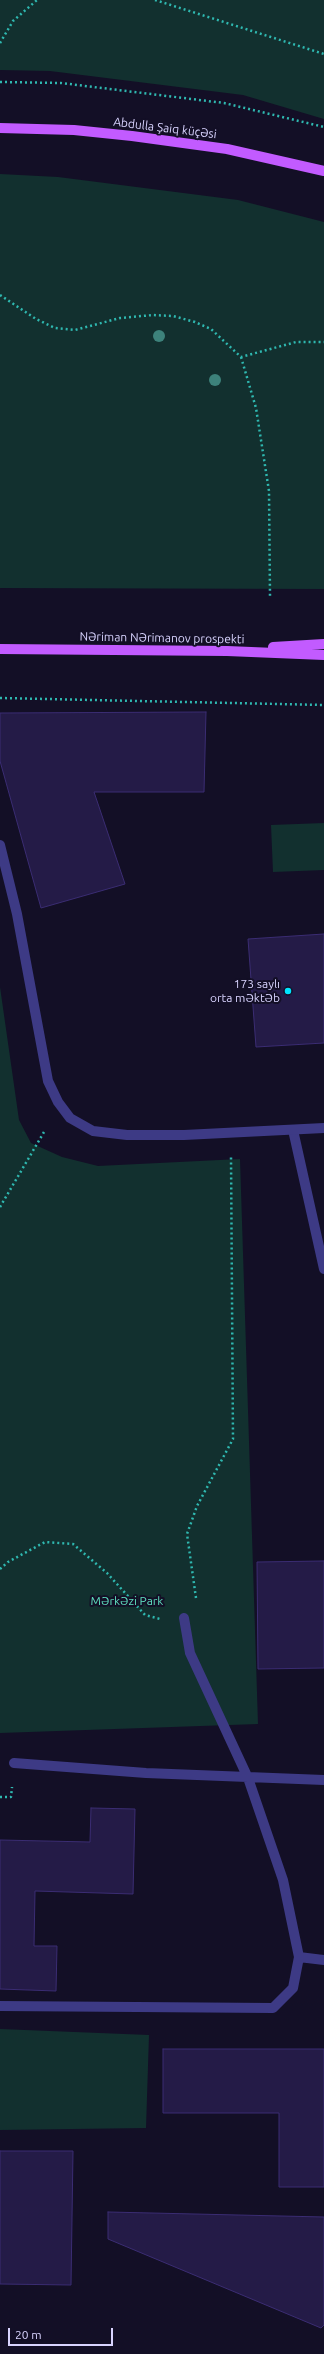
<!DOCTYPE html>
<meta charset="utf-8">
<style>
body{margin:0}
#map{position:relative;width:324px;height:2354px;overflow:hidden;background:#130f26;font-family:Ubuntu,sans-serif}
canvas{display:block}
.scale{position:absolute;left:8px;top:2328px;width:105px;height:18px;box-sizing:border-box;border:2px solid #d9d4ff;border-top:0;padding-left:5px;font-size:12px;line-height:14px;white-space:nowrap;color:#d9d4ff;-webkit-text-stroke:3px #130f26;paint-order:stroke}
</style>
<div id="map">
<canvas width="324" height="2354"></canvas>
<div class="scale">20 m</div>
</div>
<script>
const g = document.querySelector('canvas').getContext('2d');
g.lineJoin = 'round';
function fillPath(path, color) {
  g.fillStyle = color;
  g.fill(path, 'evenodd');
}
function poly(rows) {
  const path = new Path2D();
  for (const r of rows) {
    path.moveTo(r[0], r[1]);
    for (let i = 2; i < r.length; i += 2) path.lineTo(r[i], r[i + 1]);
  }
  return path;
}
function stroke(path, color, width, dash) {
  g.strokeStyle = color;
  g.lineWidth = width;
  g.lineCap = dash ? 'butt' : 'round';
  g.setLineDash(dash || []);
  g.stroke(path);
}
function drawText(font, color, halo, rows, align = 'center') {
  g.font = font + ' Ubuntu,sans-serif';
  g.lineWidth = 4;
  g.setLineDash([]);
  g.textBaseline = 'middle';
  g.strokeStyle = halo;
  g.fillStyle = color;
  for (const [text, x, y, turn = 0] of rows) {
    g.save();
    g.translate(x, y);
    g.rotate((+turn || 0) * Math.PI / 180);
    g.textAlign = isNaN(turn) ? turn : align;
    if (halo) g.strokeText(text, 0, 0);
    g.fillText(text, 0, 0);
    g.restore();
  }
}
fillPath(poly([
 [0,0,324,0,324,119,243,95,50,71,0,70],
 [0,174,58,177,238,200,324,222,324,589,0,588],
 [324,823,324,870,273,872,271,825],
 [0,987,19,1120,31,1143,62,1157,98,1166,240,1159,258,1724,0,1733],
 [0,2029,149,2035,146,2128,0,2130]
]), '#12302f');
const building = poly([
 [206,712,204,792,94,792,125,884,41,908,0,761,0,713,206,712],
 [324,934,324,1043,256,1047,248,939,324,934],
 [324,1561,324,1668,258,1669,257,1562,324,1561],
 [91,1808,135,1809,133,1894,35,1891,34,1946,57,1946,56,1991,0,1989,0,1840,90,1842,91,1808],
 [163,2049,324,2049,324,2187,279,2187,279,2113,163,2113,163,2049],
 [0,2151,73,2151,71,2285,0,2284,0,2151],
 [108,2212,324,2217,324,2325,321,2328,108,2239,108,2212]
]);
fillPath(building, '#241b47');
stroke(building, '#3b2d73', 1);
stroke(poly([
 [155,0,324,54],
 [0,43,13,21,37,0],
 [0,82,61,83,224,103,324,127],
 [0,295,36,319,55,328,75,330,120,318,153,315,173,316,195,322,211,329,241,357,296,342,324,342],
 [241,357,256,408,269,491,270,596],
 [0,698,324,705],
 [0,1207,44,1132],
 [0,1569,8,1562,45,1542,73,1544,107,1573,145,1615,160,1619],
 [196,1598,187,1534,197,1506,233,1439,231,1156],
 [0,1797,11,1797,12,1787]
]), '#2fb8b0', 2.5, [2, 3]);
stroke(poly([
 [293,1130,324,1269],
 [14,1763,146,1773,324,1780],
 [299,1957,324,1960],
 [0,2006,273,2008,293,1988,299,1957,283,1880,248,1778,190,1653,184,1618]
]), '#3d3a85', 10);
stroke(poly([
 [0,845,17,914,48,1081,58,1102,70,1118,93,1131,127,1135,184,1135,324,1128]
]), '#3d3a85', 10);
stroke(poly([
 [0,128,74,130,132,136,227,149,324,171],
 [273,647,324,644],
 [0,649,227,651,324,655]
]), '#c25bff', 10);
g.fillStyle = '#3d827b';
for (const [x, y] of [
 [159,336],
 [215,380]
]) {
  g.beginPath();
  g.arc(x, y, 6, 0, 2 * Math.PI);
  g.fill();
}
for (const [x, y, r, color] of [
 [288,991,4,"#00e5ff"]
]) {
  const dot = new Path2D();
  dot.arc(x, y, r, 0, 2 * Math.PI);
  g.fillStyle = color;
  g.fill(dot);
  stroke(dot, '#130f26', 1.5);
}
drawText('12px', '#d9d4ff', '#130f26', [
 ["Abdulla Şaiq küçəsi",165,128,7],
 ["Nəriman Nərimanov prospekti",162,638,1]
]);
drawText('12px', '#d9d4ff', '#130f26', [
 ["173 saylı",280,984],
 ["orta məktəb",280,998]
], 'right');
drawText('12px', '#5fe0c0', '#130f26', [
 ["Mərkəzi Park",127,1601]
]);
</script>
